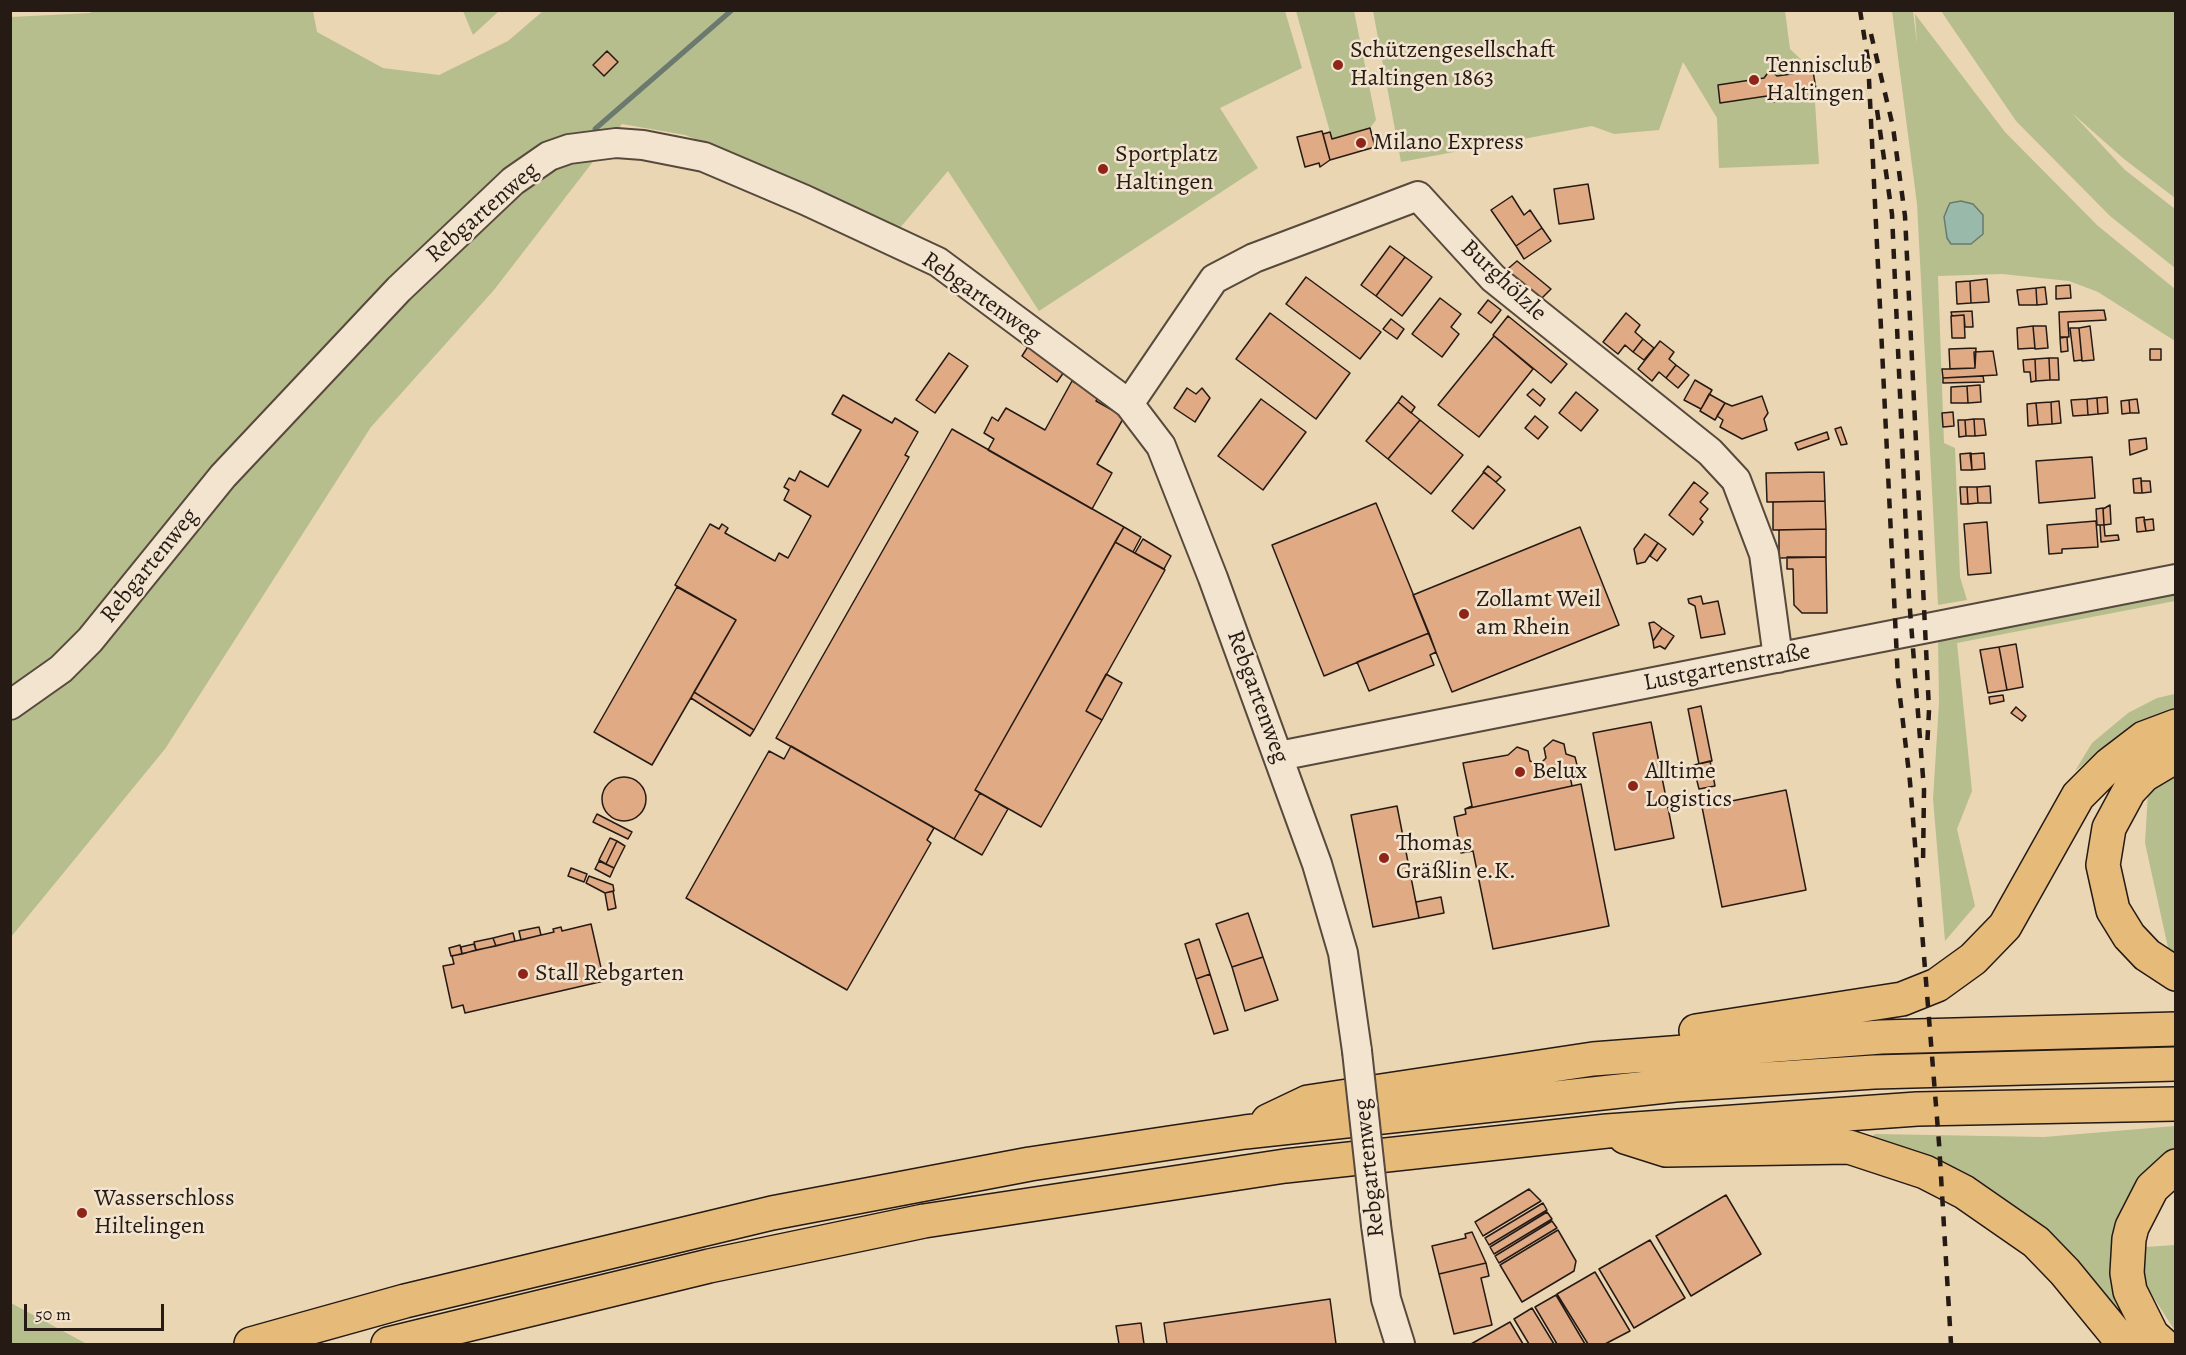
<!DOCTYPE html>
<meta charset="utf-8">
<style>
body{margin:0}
#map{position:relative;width:2186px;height:1355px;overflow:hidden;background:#ebd6b3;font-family:Alegreya,serif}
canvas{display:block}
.frame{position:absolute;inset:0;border:12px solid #261a14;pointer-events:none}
.scale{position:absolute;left:24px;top:1304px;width:140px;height:27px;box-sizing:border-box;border:3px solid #261a14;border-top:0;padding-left:8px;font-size:18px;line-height:21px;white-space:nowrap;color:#261a14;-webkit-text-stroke:4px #f2e4ce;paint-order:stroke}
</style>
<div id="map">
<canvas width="2186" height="1355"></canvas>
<div class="frame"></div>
<div class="scale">50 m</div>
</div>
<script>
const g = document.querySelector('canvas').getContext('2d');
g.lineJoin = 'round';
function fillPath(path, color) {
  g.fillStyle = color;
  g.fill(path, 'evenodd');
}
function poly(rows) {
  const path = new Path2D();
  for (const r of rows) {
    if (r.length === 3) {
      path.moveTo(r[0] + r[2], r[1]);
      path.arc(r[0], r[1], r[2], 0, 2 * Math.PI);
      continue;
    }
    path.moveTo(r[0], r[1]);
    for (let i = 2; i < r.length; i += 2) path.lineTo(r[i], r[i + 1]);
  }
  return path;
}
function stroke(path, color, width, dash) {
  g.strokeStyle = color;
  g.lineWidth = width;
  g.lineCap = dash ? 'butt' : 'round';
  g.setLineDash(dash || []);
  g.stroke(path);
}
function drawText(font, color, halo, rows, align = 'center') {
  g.font = font + ' Alegreya,serif';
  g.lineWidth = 5;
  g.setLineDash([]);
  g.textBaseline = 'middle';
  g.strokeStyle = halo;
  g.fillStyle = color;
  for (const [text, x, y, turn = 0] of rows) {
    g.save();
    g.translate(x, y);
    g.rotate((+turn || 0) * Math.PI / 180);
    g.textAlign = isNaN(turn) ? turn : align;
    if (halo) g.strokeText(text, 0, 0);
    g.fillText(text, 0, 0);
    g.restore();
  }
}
fillPath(poly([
 [94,10,313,11,317,32,383,68,439,75,508,41,543,11,1285,11,1302,68,1220,108,1258,168,1039,311,948,171,899,229,812,186,685,135,622,124,494,290,371,427,165,749,11,937,11,17,90,13],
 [463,11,499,11,473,35],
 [1296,11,1354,11,1376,120,1370,128,1332,139],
 [1373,11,1785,11,1790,49,1813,71,1819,164,1719,168,1717,118,1683,62,1659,130,1614,134,1592,126,1401,162],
 [1892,11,1913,11,1917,44,1915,14,2005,132,2097,225,2175,289,2175,341,2098,292,2069,281,2002,274,1938,276,1944,443,1955,448,1960,577,1967,600,1938,605,1917,204],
 [1941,11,2175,11,2175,198,2124,159,2072,113,2125,170,2175,209,2175,268,2110,216,2016,121],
 [2175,589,2175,601,1957,643,1972,791,1957,829,1975,906,1945,941,1933,799,1939,703,1938,637],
 [2175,694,2175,707,2139,721,2075,771,2092,743,2128,713,2157,698],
 [2175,777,2175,953,2169,952,2145,843,2148,793],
 [2175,1126,2175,1155,2141,1184,2139,1334,2105,1304,1869,1139,1875,1134,2044,1137],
 [2175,1245,2175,1331,2145,1284,2145,1247],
 [10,1303,11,1303,85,1343,11,1344]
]), '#b6be8e');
const water = poly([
 [1961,201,1973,204,1983,215,1983,234,1971,244,1951,244,1947,238,1944,217,1948,207,1950,203,1961,201]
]);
fillPath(water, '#99b9aa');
stroke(water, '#6b796e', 1.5);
stroke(poly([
 [595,129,732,10]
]), '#6b796e', 5);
const building = poly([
 [607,51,618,62,604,76,593,65,607,51],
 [1770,70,1777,76,1813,71,1816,89,1780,94,1774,102,1767,96,1720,103,1718,85,1764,78,1770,70],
 [1370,128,1375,147,1330,160,1323,134,1330,132,1332,139,1370,128],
 [1322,131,1330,160,1320,167,1319,163,1305,167,1297,137,1322,131],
 [1588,184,1594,219,1559,224,1554,189,1588,184],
 [1512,196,1524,215,1530,210,1542,228,1516,246,1491,210,1512,196],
 [1542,228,1551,241,1524,259,1516,246,1542,228],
 [1390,246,1405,257,1376,296,1361,285,1390,246],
 [1405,257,1432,277,1402,316,1376,296,1405,257],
 [1517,261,1551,289,1539,301,1504,272,1517,261],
 [1306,277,1381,332,1360,359,1286,304,1306,277],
 [1987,279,1989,302,1971,303,1970,281,1987,279],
 [1970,281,1971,303,1957,304,1956,282,1970,281],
 [2070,285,2071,298,2056,299,2056,286,2070,285],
 [2045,287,2047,304,2037,305,2036,288,2045,287],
 [2036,288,2037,305,2019,305,2017,290,2036,288],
 [1440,298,1461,314,1451,327,1459,334,1442,357,1412,334,1440,298],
 [1488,300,1501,310,1491,323,1478,313,1488,300],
 [2104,310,2106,320,2068,322,2069,337,2060,337,2059,312,2104,310],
 [1972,311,1973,327,1965,327,1964,315,1952,316,1951,312,1972,311],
 [1270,313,1350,373,1316,419,1236,359,1270,313],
 [1626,313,1640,325,1635,332,1643,339,1633,352,1625,345,1618,354,1603,342,1626,313],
 [1964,315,1965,338,1952,338,1951,316,1964,315],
 [1508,316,1567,364,1551,383,1493,335,1508,316],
 [1391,319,1404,329,1397,339,1383,329,1391,319],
 [2033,326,2035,348,2018,349,2017,328,2033,326],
 [2033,326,2046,326,2048,348,2035,349,2033,326],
 [2090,326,2094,360,2082,361,2079,328,2090,326],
 [2070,328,2079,328,2082,360,2074,361,2070,328],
 [1494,336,1533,369,1479,437,1438,405,1494,336],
 [2067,337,2068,351,2061,352,2060,338,2067,337],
 [1643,339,1654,348,1644,360,1633,352,1643,339],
 [1660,341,1674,352,1669,359,1676,365,1666,378,1659,372,1652,381,1638,369,1660,341],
 [1029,345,1064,372,1057,382,1022,356,1029,345],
 [1976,348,1975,368,1950,369,1949,349,1976,348],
 [2150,349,2161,349,2161,360,2150,360,2150,349],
 [1993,351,1997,375,1943,378,1942,369,1975,368,1974,352,1993,351],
 [949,353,968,366,935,413,916,400,949,353],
 [2049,358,2058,358,2059,380,2050,380,2049,358],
 [2049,358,2050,380,2036,381,2035,359,2049,358],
 [2035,359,2036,381,2031,382,2030,372,2024,372,2023,360,2035,359],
 [1676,365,1689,375,1678,388,1666,378,1676,365],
 [1983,376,1984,382,1943,383,1943,378,1983,376],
 [1695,380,1712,390,1701,409,1684,400,1695,380],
 [1072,381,1099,396,1096,401,1121,415,1123,419,1097,464,1112,473,1092,509,988,450,994,439,984,433,992,417,998,421,1006,408,1045,430,1072,381],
 [1980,385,1981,402,1968,403,1967,386,1980,385],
 [1967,386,1968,403,1951,403,1951,387,1967,386],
 [1187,388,1196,394,1202,388,1210,398,1195,422,1174,408,1187,388],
 [1533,389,1545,399,1540,406,1527,395,1533,389],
 [1576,392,1598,410,1581,431,1559,413,1576,392],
 [1709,394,1725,403,1715,420,1700,411,1709,394],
 [843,395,892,423,895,418,918,432,905,455,909,457,754,730,694,692,736,620,675,585,710,524,719,529,722,524,728,528,725,533,775,561,779,553,788,558,811,516,784,500,789,490,784,487,789,478,795,481,800,471,828,487,861,430,832,414,843,395],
 [1402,396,1415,407,1411,413,1398,402,1402,396],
 [1762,396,1768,413,1764,419,1767,430,1742,439,1720,427,1723,420,1717,416,1725,403,1732,406,1762,396],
 [2107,397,2108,413,2098,414,2097,398,2107,397],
 [2097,398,2098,414,2088,415,2087,399,2097,398],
 [1261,399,1306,432,1263,490,1218,456,1261,399],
 [2087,399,2088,415,2073,416,2071,400,2087,399],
 [2137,399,2139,413,2130,413,2129,400,2137,399],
 [2129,400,2130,413,2122,414,2121,401,2129,400],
 [2059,401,2061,423,2052,424,2051,402,2059,401],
 [1398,402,1420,420,1388,459,1366,441,1398,402],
 [2051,402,2052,424,2038,425,2036,403,2051,402],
 [2036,403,2038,425,2028,426,2027,404,2036,403],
 [1953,412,1954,426,1943,427,1942,413,1953,412],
 [1535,416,1548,427,1538,439,1525,428,1535,416],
 [1974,419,1984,419,1986,435,1975,436,1974,419],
 [1974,419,1975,436,1966,436,1965,420,1974,419],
 [1420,420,1463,455,1431,494,1388,459,1420,420],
 [1958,420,1965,420,1966,436,1959,437,1958,420],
 [1841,427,1847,444,1841,445,1835,429,1841,427],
 [952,429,1124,527,975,790,980,793,954,839,776,738,952,429],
 [1827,432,1829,439,1798,450,1795,443,1827,432],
 [2146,438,2147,449,2130,455,2129,440,2146,438],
 [1971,453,1972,470,1961,470,1960,454,1971,453],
 [1984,453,1985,469,1972,470,1970,454,1984,453],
 [2092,457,2095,498,2039,503,2036,461,2092,457],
 [1488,466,1501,477,1496,482,1483,472,1488,466],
 [1484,472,1505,490,1473,529,1452,511,1484,472],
 [1824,472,1825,501,1767,502,1766,473,1824,472],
 [2141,478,2142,493,2134,493,2133,479,2141,478],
 [2141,481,2150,481,2151,492,2142,493,2141,481],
 [1694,482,1708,493,1700,502,1708,509,1700,519,1703,522,1693,535,1669,515,1694,482],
 [1990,486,1991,503,1978,503,1977,487,1990,486],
 [1960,487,1967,487,1968,504,1961,504,1960,487],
 [1967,487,1977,487,1978,503,1968,504,1967,487],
 [1825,501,1826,529,1773,530,1773,502,1825,501],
 [1376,503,1429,633,1324,676,1272,545,1376,503],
 [2110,505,2111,524,2104,525,2103,509,2110,505],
 [2103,508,2104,525,2097,525,2096,509,2103,508],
 [2144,517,2146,531,2137,532,2136,518,2144,517],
 [2153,519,2154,530,2146,531,2144,520,2153,519],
 [2096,521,2098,547,2062,549,2062,553,2049,554,2047,525,2096,521],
 [1987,522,1991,573,1968,575,1964,524,1987,522],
 [2100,525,2104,525,2105,536,2118,535,2119,540,2101,542,2100,525],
 [1124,527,1141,537,1133,552,1115,542,1124,527],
 [1580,527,1619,625,1452,692,1413,595,1580,527],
 [1826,529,1826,557,1779,558,1779,530,1826,529],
 [1645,534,1658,543,1645,562,1637,564,1634,549,1645,534],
 [1143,539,1171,556,1164,569,1135,553,1143,539],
 [1115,542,1165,570,1086,711,1102,720,1041,827,975,790,1115,542],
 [1658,543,1666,549,1657,561,1650,556,1658,543],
 [1787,557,1826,557,1827,613,1802,613,1794,605,1793,569,1787,569,1787,557],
 [677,587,736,620,652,765,594,732,677,587],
 [1701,596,1703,604,1718,601,1725,634,1701,638,1695,606,1689,603,1688,599,1701,596],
 [1654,622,1662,628,1653,641,1649,623,1654,622],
 [1662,628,1674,636,1665,649,1660,646,1654,648,1653,641,1662,628],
 [1429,633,1436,652,1430,655,1434,665,1369,691,1357,662,1429,633],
 [2016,644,2023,687,2007,690,1999,647,2016,644],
 [1999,647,2007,690,1988,693,1980,650,1999,647],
 [1106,674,1122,683,1102,720,1086,711,1106,674],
 [694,692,754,730,750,736,691,698,694,692],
 [2003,695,2004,701,1990,704,1989,697,2003,695],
 [1701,706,1712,761,1699,764,1688,709,1701,706],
 [2016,707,2026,716,2022,721,2011,713,2016,707],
 [1651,722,1674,838,1615,850,1593,733,1651,722],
 [1553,740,1564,744,1566,754,1575,757,1578,769,1570,776,1572,786,1465,809,1472,806,1463,763,1508,755,1517,747,1528,751,1530,761,1539,765,1546,758,1544,748,1553,740],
 [791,746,934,828,927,840,931,843,847,990,686,898,769,751,784,759,791,746],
 [1710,761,1712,770,1695,773,1694,765,1710,761],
 [1712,770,1715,786,1699,789,1695,773,1712,770],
 [624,799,22],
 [1581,784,1609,926,1493,949,1473,851,1461,853,1454,817,1466,814,1465,809,1581,784],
 [1786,790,1806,890,1722,907,1702,807,1786,790],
 [980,793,1008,809,982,855,954,839,980,793],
 [1397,806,1419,918,1373,927,1351,815,1397,806],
 [597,814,632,832,628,839,593,822,597,814],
 [610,838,617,841,606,864,599,860,610,838],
 [617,841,625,846,614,868,606,864,617,841],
 [599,861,614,868,610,877,595,869,599,861],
 [571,868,587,874,584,882,568,876,571,868],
 [589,876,613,885,614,891,605,893,586,883,589,876],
 [613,891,616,908,608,910,605,893,613,891],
 [1441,897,1444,913,1419,918,1416,902,1441,897],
 [1248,913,1263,957,1232,967,1216,924,1248,913],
 [591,924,604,981,465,1013,463,1005,452,1008,443,966,454,964,452,956,554,932,553,929,561,927,562,931,591,924],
 [539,927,541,935,521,940,519,931,539,927],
 [513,933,515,941,496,946,493,938,513,933],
 [493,938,496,946,476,950,474,942,493,938],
 [1199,939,1210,974,1196,979,1185,944,1199,939],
 [474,944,476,950,462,954,461,947,474,944],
 [460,945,462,954,451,956,449,948,460,945],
 [1263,957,1278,1000,1245,1011,1232,967,1263,957],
 [1210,974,1228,1030,1214,1034,1196,979,1210,974],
 [1529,1189,1541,1201,1483,1236,1475,1222,1529,1189],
 [1726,1195,1761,1254,1691,1296,1656,1236,1726,1195],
 [1543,1203,1547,1210,1489,1245,1485,1238,1543,1203],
 [1547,1212,1552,1219,1494,1254,1490,1247,1547,1212],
 [1552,1221,1557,1228,1499,1263,1495,1256,1552,1221],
 [1558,1230,1576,1261,1574,1271,1522,1302,1500,1265,1558,1230],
 [1472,1232,1486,1263,1439,1274,1432,1246,1466,1238,1465,1234,1472,1232],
 [1650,1240,1685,1298,1634,1328,1599,1269,1650,1240],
 [1486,1263,1489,1276,1481,1278,1492,1325,1454,1334,1439,1274,1486,1263],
 [1595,1272,1630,1331,1605,1344,1588,1344,1557,1294,1595,1272],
 [1556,1295,1585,1344,1557,1344,1535,1307,1556,1295],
 [1330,1299,1336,1344,1167,1344,1164,1323,1330,1299],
 [1532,1308,1554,1344,1529,1344,1514,1319,1532,1308],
 [1510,1322,1523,1344,1471,1344,1510,1322],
 [1141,1323,1144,1344,1119,1344,1116,1326,1141,1323]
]);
fillPath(building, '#e0aa84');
stroke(building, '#261a14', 1.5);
const minor = poly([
 [1129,404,1214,279,1254,258,1418,196,1493,278,1710,452,1736,480,1764,554,1778,658],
 [10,705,61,669,90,640,223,476,399,289,513,181,549,156,569,149,616,143,643,145,704,157,805,200,938,262,1129,404,1161,446,1213,578,1317,864,1343,953,1357,1051],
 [1279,756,2176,579],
 [1376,1225,1386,1299,1400,1344]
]);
const highway = poly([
 [2176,756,2144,775,2129,791,2109,828,2103,865,2113,910,2129,936,2147,955,2176,974],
 [1696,1031,1902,999,1937,985,1973,959,2005,926,2078,796,2110,764,2144,738,2176,726],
 [1268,1121,1308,1102,1593,1059,1881,1037,2176,1029],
 [1625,1137,1666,1150,1849,1147,1925,1172,1964,1192,2036,1242,2065,1272,2124,1344],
 [251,1344,405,1301,772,1213,1030,1164,1176,1142,1245,1132,1675,1085,1874,1072,2176,1064],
 [388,1344,709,1266,924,1221,1285,1166,1607,1131,1917,1109,2176,1104],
 [2162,1344,2152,1335,2130,1291,2127,1273,2129,1239,2132,1227,2152,1188,2176,1166]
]);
stroke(minor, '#57493c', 32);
stroke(highway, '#261a14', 36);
stroke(minor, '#f2e4ce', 28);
stroke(highway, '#e6bb7a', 33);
stroke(poly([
 [1860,10,1869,66],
 [1871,34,1893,127,1905,216,1929,710,1927,749],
 [1868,59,1898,680,1910,782,1939,1143,1951,1344],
 [1877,110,1892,214,1909,597,1924,790,1923,864]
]), '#261a14', 4.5, [10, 10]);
const minorBridge = poly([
 [1357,1051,1376,1225]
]);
stroke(minorBridge, '#57493c', 32, []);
stroke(minorBridge, '#f2e4ce', 28);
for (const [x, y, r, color] of [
 [1338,65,6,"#8f2418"],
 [1754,80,6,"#8f2418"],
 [1361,143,6,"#8f2418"],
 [1103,169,6,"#8f2418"],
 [1464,614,6,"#8f2418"],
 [1520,772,6,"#8f2418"],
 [1633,786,6,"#8f2418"],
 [1384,858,6,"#8f2418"],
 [523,974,6,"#8f2418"],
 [82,1213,6,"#8f2418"]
]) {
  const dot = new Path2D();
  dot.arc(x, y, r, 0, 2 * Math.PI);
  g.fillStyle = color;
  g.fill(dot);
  stroke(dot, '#f2e4ce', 2);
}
drawText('24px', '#261a14', '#f2e4ce', [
 ["Schützengesellschaft",1350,51],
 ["Haltingen 1863",1350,79],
 ["Tennisclub",1766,66],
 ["Haltingen",1766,94],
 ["Milano Express",1373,143],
 ["Sportplatz",1115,155],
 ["Haltingen",1115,183],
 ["Zollamt Weil",1476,600],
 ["am Rhein",1476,628],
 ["Belux",1532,772],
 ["Alltime",1645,772],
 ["Logistics",1645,800],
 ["Thomas",1396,844],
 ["Gräßlin e.K.",1396,872],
 ["Stall Rebgarten",535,974],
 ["Wasserschloss",94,1199],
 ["Hiltelingen",94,1227]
], 'left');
drawText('24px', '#261a14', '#f2e4ce', [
 ["Rebgartenweg",483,213,-41],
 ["Burghölzle",1503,281,43],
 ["Rebgartenweg",981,298,35],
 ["Rebgartenweg",150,566,-51],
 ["Lustgartenstraße",1727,668,-11],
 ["Rebgartenweg",1257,697,70],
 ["Rebgartenweg",1370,1168,-96]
]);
</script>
